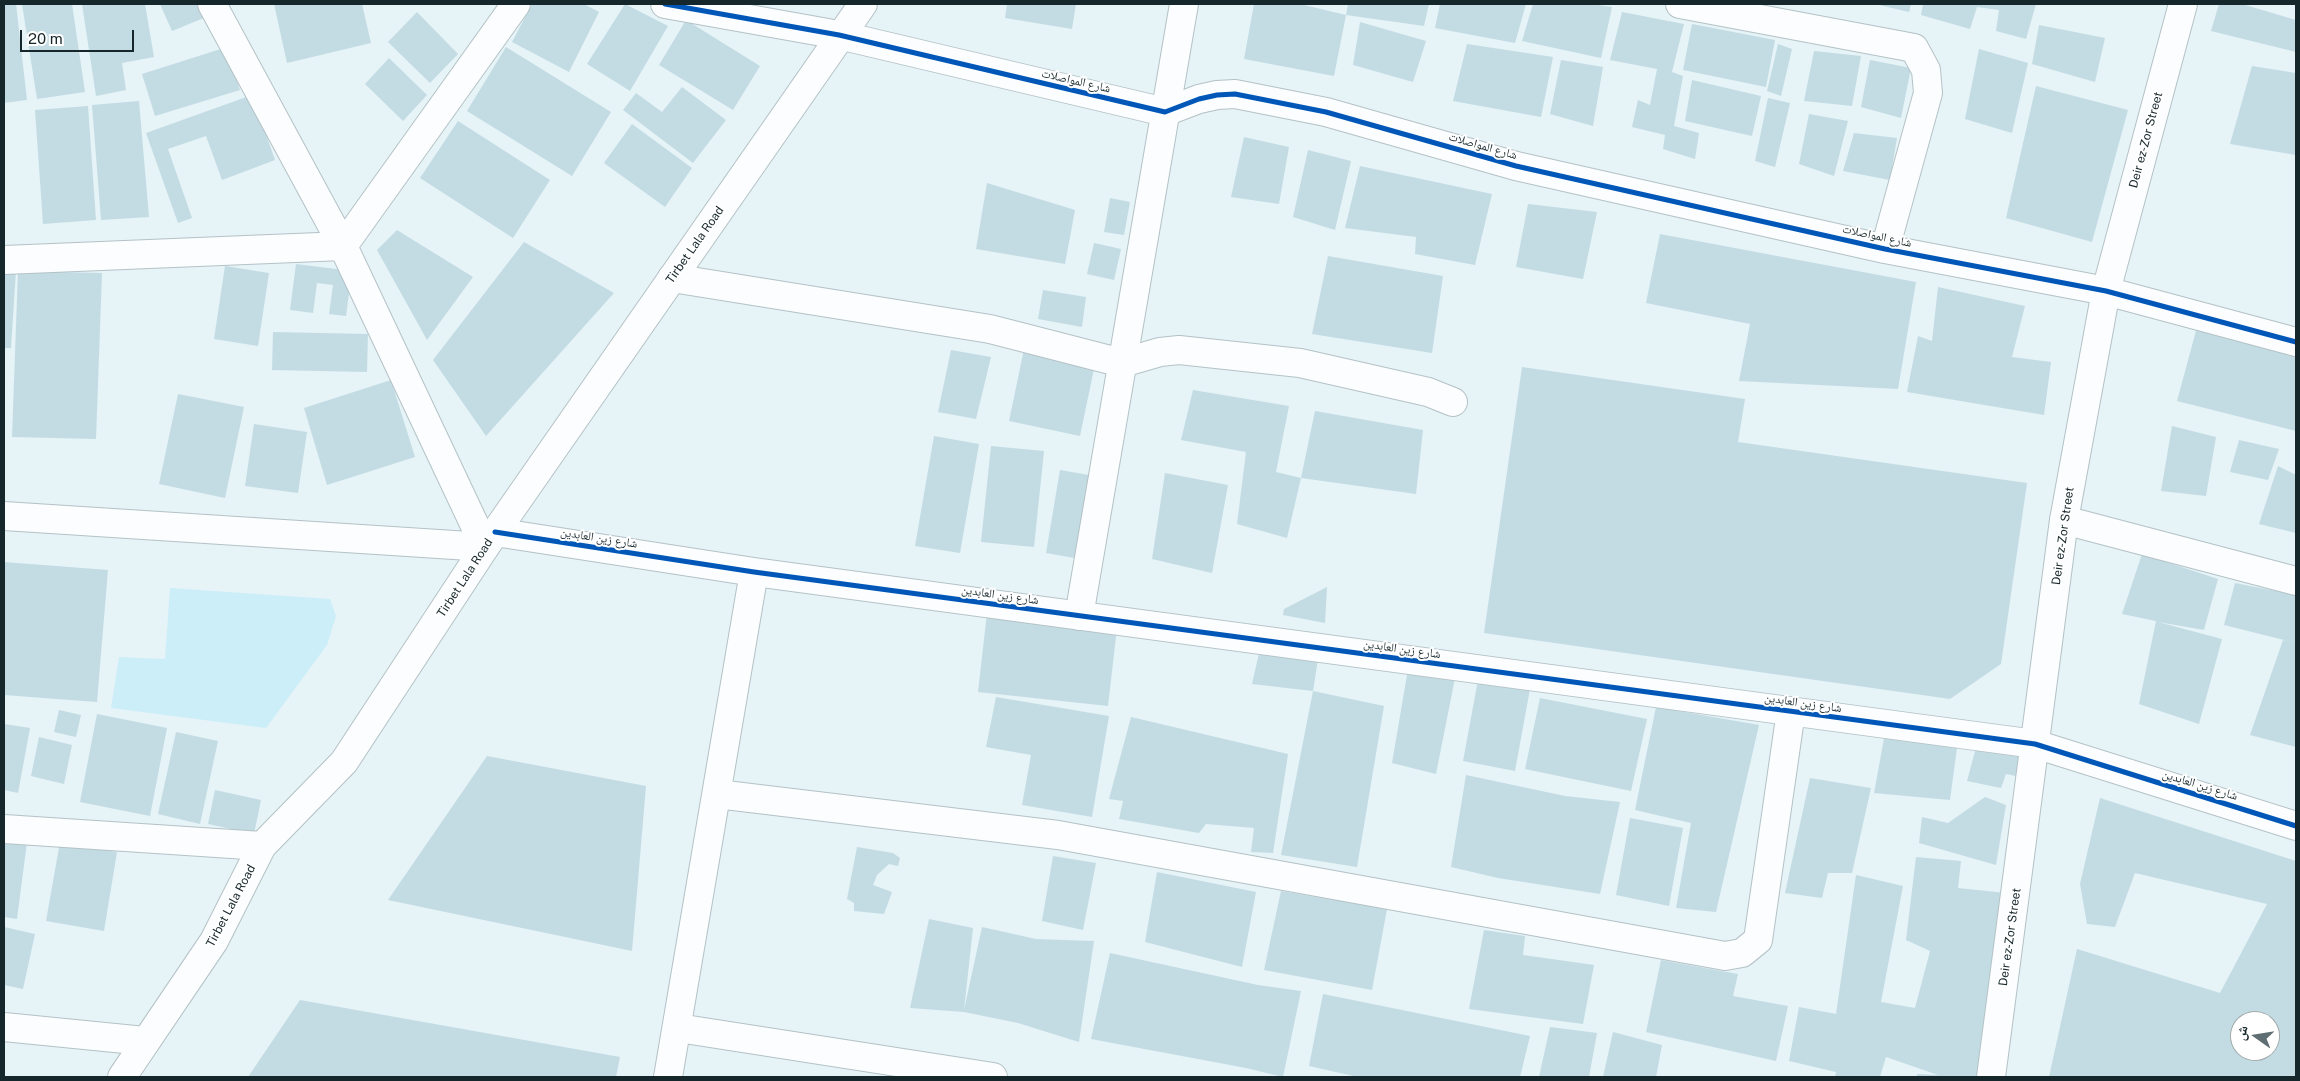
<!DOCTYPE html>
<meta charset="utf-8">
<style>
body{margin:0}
#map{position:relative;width:2300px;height:1081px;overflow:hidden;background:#e6f3f7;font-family:"Public Sans","Noto Naskh Arabic",sans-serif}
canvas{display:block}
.frame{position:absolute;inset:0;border:5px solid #16272b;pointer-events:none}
.north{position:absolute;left:2230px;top:1011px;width:50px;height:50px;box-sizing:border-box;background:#fff;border:1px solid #a2a9aa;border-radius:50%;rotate:283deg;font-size:14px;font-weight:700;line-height:20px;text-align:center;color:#16272b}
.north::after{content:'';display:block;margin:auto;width:18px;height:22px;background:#5f6e72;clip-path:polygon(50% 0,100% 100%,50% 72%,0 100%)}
.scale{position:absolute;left:20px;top:30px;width:114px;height:22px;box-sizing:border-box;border:2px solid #16272b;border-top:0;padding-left:6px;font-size:15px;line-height:18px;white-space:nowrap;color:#16272b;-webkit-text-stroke:4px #fff;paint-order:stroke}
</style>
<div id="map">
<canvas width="2300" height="1081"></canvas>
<div class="frame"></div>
<div class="north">ش</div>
<div class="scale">20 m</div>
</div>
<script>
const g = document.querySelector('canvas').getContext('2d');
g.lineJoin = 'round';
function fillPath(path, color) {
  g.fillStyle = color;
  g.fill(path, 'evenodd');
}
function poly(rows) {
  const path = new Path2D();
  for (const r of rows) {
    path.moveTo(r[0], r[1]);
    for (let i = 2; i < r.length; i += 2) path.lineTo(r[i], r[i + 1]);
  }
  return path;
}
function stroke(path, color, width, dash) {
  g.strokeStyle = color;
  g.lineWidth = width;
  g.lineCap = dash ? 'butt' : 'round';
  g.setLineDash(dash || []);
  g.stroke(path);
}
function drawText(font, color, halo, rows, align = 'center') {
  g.font = font + ' "Public Sans","Noto Naskh Arabic",sans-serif';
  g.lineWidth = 4;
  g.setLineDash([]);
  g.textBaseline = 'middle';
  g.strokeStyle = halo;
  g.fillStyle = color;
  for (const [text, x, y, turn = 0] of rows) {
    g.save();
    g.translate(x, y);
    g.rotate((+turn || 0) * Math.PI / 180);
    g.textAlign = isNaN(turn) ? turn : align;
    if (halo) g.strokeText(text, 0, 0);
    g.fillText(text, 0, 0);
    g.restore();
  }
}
fillPath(poly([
 [170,588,330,599,336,616,327,645,266,728,111,708,119,657,165,659]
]), '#cceef9');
fillPath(poly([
 [4,4,16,4,27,100,4,103],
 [22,4,72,4,85,92,37,99],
 [82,4,145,4,154,57,122,63,126,90,96,96],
 [160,4,206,4,211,15,172,31],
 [274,4,362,4,371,43,287,63],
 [532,4,584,4,599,12,569,72,512,42],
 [625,4,668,26,630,91,587,64],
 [1007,4,1076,4,1072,29,1005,18],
 [1254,4,1300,4,1346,15,1334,76,1244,59],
 [1348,4,1429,4,1424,26,1346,15],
 [1440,4,1526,4,1515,43,1435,28],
 [1533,4,1591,4,1612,7,1601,58,1522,41],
 [1875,4,1911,4,1909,12],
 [1923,4,2036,4,2026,39,1996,31,1999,10,1977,7,1970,29,1921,15],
 [2219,4,2242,4,2296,20,2296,52,2211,31],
 [417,12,458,54,430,83,388,42],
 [1622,12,1684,24,1672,72,1683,76,1674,126,1699,133,1695,159,1663,149,1665,135,1632,127,1638,100,1650,105,1657,69,1610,60],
 [686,20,760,66,733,110,659,65],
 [1360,22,1426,41,1413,82,1353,65],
 [1692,24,1775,40,1766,87,1683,70],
 [2039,25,2105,38,2095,82,2032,64],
 [1467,44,1553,57,1541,117,1453,101],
 [1778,44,1792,49,1781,96,1767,91],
 [227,47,240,90,155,116,142,74],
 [506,47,611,112,572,176,467,111],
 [1979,49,2028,63,2012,133,1965,119],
 [1814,51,1861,56,1852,106,1804,101],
 [389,58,427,95,403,121,365,84],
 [1561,60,1603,67,1593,126,1550,114],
 [1870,60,1911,68,1901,118,1861,107],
 [2252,66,2296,73,2296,155,2230,144],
 [1692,80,1761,96,1752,136,1685,121],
 [2036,86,2128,110,2092,242,2006,218],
 [682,87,726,120,693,163,623,110,636,93,662,112],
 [252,95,275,160,222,180,206,136,168,149,192,218,178,223,146,133],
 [1768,98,1790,103,1775,167,1755,161],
 [139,101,149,217,101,220,92,105],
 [88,106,96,220,43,224,35,110],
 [1809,114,1848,121,1834,176,1799,164],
 [458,121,550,180,513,238,420,178],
 [632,124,692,168,665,207,604,163],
 [1854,133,1897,138,1890,180,1843,171],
 [1244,137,1289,147,1279,204,1231,197],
 [1308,150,1351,161,1335,230,1293,217],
 [1360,166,1492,194,1475,265,1415,254,1416,237,1345,228],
 [987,183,1075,210,1065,264,976,249],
 [1110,198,1130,202,1124,235,1104,232],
 [1528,204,1597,212,1583,279,1516,267],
 [397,230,473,277,427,340,377,250],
 [1660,234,1916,282,1898,389,1739,381,1750,324,1646,303],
 [524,242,614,293,486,436,433,360],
 [1094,243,1121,249,1114,280,1087,274],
 [1328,256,1443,276,1432,353,1312,334],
 [296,264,352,271,346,316,329,314,333,285,317,283,313,313,290,310],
 [225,266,269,273,258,346,214,339],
 [4,269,16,270,11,348,4,348],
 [18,271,102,273,96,439,12,437],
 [1938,287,2025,306,2012,357,2051,362,2044,415,1907,392,1918,336,1932,341],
 [1043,290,1086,297,1082,327,1038,319],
 [2197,327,2296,354,2296,431,2177,401],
 [273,332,368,334,367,372,272,370],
 [1024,349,1095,364,1080,436,1009,421],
 [951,350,991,357,976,419,938,412],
 [1522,367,1745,399,1738,442,2027,483,2001,664,1950,699,1484,633],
 [391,380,415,457,327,485,304,408],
 [1193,390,1289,406,1276,472,1301,478,1287,538,1237,524,1246,452,1181,440],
 [178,394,244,407,225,498,159,484],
 [1315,411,1423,430,1416,494,1301,478],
 [254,424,307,432,298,493,245,486],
 [2172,426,2216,437,2206,496,2161,491],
 [934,436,979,444,960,553,915,546],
 [2239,440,2279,449,2268,480,2230,472],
 [991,446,1044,451,1034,547,981,542],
 [2278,466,2296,475,2296,533,2259,524],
 [1060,470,1095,476,1080,559,1046,553],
 [1165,473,1228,485,1212,573,1152,559],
 [2142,554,2218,579,2204,630,2158,622,2222,639,2199,724,2139,704,2156,621,2122,614],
 [4,562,108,570,97,702,4,695],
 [2235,583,2296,595,2296,643,2224,625],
 [1327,587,1325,623,1283,615,1284,609],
 [987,613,1117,628,1108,706,978,692],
 [2283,640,2296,643,2296,747,2250,735],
 [1259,653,1318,659,1313,691,1252,684],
 [1408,669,1456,673,1436,774,1392,763],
 [1478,680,1530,689,1515,771,1463,761],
 [1313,691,1384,706,1357,867,1281,855],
 [996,697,1109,716,1092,817,1022,805,1031,755,986,747],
 [1540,698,1647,719,1631,791,1525,769],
 [1656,707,1759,725,1716,912,1676,908,1691,823,1635,810],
 [59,710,81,715,76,737,54,732],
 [97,714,167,728,150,816,80,802],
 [1131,717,1288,754,1273,853,1251,852,1254,828,1206,824,1199,833,1119,819,1123,801,1109,799],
 [4,724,30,728,18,793,4,790],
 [176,732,218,741,200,824,158,814],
 [1885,733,1958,740,1950,800,1874,793],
 [39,737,72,745,64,784,31,776],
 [1978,740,2030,747,2025,778,2006,774,2001,788,1967,781],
 [487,756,646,786,632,951,388,900],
 [1466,775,1565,796,1620,802,1600,894,1498,878,1451,867],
 [1810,778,1871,788,1852,873,1828,873,1822,898,1785,893],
 [215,790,261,800,254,834,208,824],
 [1985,797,2006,805,1996,865,1919,843,1922,817,1948,823],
 [2100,798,2296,861,2296,1077,2049,1077,2077,949,2220,993,2267,904,2135,873,2115,927,2087,924,2080,884],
 [2240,1021,2270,1021,2270,1051,2240,1051],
 [1630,818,1683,828,1669,906,1616,895],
 [4,839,27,842,17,919,4,917],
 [60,842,117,852,104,931,46,921],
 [857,847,893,853,900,858,898,866,889,864,877,875,873,885,892,892,884,914,854,911,854,903,847,899],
 [1053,856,1096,863,1083,930,1042,921],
 [1916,857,1961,861,1958,888,2006,893,1979,1077,1917,1077,1917,1074,1938,1075,1886,1057,1880,1077,1835,1077,1836,1072,1789,1061,1799,1007,1836,1014,1856,875,1903,886,1881,1002,1915,1008,1930,951,1906,940],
 [1157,872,1256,892,1242,967,1145,942],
 [1281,891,1387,909,1372,990,1264,970],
 [929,919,973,928,964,1010,982,927,1036,939,1094,941,1079,1042,1018,1023,964,1012,910,1008],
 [4,927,35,934,23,989,4,985],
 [1484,930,1525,936,1523,955,1594,965,1583,1024,1469,1009],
 [1110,953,1258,985,1301,991,1283,1077,1246,1068,1091,1039],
 [1661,960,1738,974,1733,996,1788,1006,1776,1061,1646,1032],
 [1323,994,1530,1036,1520,1077,1358,1077,1309,1066],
 [300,1000,620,1057,616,1077,248,1077],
 [1550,1027,1597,1033,1589,1077,1539,1077],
 [1613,1032,1662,1045,1656,1077,1603,1077]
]), '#c3dce4');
const minor = poly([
 [665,4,839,35,1165,112,1199,99,1217,95,1235,94,1326,112,1516,166,1885,249,2106,291,2296,342],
 [1680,4,1914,48,1926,70,1928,93,1885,249],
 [4,260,343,246,516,4],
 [672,278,990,329,1122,363,1160,352,1179,350,1300,363,1428,392,1453,402],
 [4,516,485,547,343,246,212,4],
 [2064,520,2296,581],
 [495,532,754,572,2035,744,2296,826],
 [1079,616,1184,4],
 [717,794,1058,835,1725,956,1742,953,1758,940,1791,711],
 [4,829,262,846],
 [4,1027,145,1041],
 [678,1028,993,1077],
 [668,1077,754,572]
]);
const major = poly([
 [122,1077,214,941,262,846,344,762,485,547,863,4],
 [1991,1077,2064,520,2106,291,2183,4]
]);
stroke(minor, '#b4c2c6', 30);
stroke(major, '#b4c2c6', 30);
stroke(minor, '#fbfdfe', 28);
stroke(major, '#fbfdfe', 28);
stroke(poly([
 [665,4,839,35,1165,112,1199,99,1217,95,1235,94,1326,112,1516,166,1885,249,2106,291,2296,342],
 [495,532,754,572,2035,744,2296,826]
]), '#0057b8', 5);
drawText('12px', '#16272b', '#fff', [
 ["شارع المواصلات",1076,81,13],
 ["Deir ez-Zor Street",2146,140,-75],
 ["شارع المواصلات",1483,146,16],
 ["شارع المواصلات",1877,236,12],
 ["Tirbet Lala Road",695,245,-55],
 ["Deir ez-Zor Street",2063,536,-82],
 ["شارع زين العابدين",599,538,9],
 ["Tirbet Lala Road",465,578,-57],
 ["شارع زين العابدين",1000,595,8],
 ["شارع زين العابدين",1402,649,8],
 ["شارع زين العابدين",1803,703,8],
 ["شارع زين العابدين",2200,785,17],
 ["Tirbet Lala Road",231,906,-62],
 ["Deir ez-Zor Street",2010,937,-82]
]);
</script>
